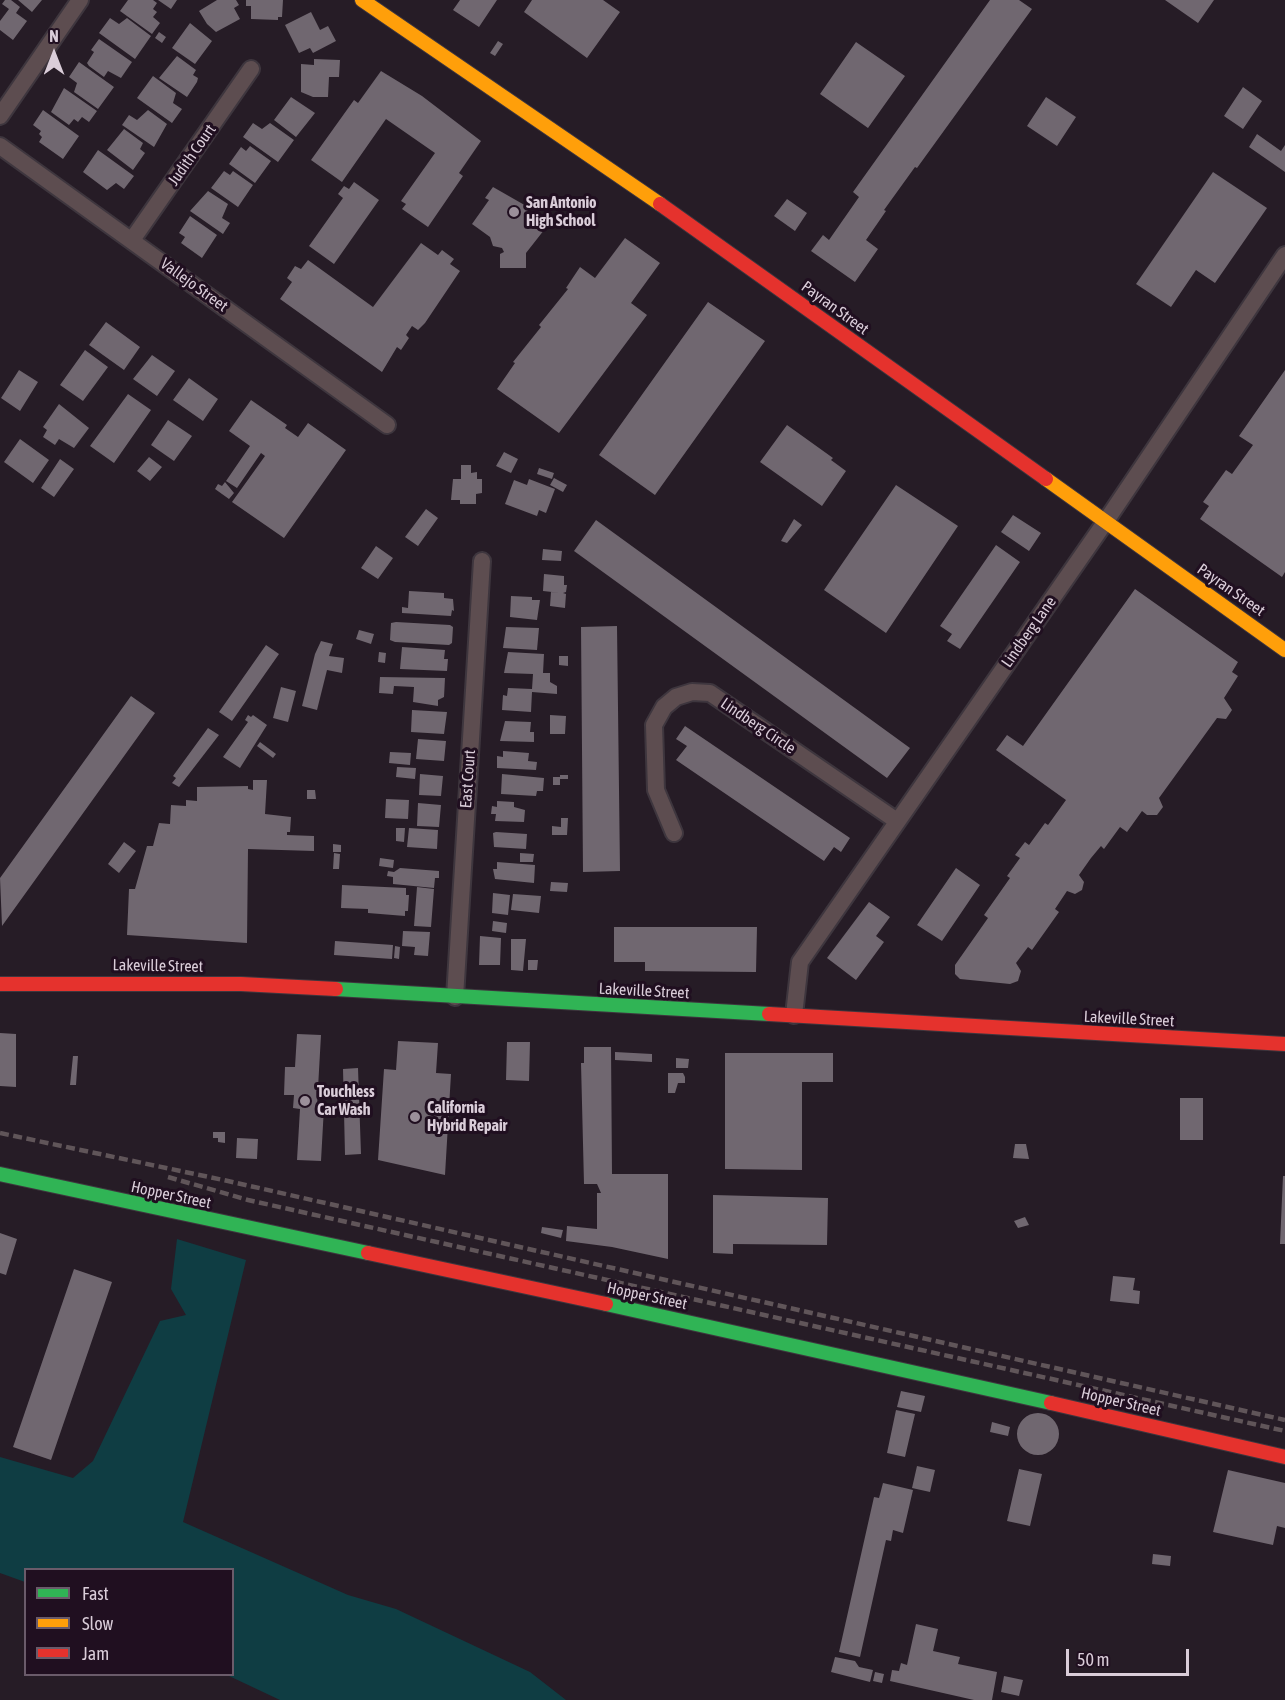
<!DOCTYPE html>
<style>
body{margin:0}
#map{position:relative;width:1285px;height:1700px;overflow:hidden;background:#261c26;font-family:"Asap Condensed",sans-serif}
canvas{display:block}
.legend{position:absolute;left:24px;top:1568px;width:210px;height:108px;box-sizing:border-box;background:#200f20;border:2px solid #6a5b6a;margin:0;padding:8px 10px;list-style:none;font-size:18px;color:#dacdd9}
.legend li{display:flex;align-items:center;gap:12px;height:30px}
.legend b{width:30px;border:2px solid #6a5b6a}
.north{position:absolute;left:24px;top:24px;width:60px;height:60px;-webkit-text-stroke:4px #200f20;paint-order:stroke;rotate:0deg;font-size:16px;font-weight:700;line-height:24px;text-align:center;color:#dacdd9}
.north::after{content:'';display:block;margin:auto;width:21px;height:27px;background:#dacdd9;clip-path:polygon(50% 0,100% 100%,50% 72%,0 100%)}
.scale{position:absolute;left:1066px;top:1649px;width:123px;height:27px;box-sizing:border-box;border:3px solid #dacdd9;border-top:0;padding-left:8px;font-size:18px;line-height:21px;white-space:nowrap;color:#dacdd9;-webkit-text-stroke:4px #200f20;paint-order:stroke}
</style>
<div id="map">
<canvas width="1285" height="1700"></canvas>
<ul class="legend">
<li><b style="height:8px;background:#30b455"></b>Fast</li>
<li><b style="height:8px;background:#ff9f0a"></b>Slow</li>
<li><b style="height:8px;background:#e5322d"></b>Jam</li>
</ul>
<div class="north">N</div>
<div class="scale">50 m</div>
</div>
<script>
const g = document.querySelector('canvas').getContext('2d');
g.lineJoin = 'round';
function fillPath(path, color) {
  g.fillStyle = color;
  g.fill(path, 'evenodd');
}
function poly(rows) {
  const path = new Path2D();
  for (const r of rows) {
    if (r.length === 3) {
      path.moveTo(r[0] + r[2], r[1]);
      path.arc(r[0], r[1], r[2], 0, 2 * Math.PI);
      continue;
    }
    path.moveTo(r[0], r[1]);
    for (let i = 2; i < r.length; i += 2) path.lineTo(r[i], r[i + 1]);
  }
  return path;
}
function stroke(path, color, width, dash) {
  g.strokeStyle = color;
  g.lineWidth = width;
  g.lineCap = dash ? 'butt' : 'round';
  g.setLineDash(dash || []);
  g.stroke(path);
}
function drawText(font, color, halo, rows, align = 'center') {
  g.font = font + ' "Asap Condensed",sans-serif';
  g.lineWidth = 6;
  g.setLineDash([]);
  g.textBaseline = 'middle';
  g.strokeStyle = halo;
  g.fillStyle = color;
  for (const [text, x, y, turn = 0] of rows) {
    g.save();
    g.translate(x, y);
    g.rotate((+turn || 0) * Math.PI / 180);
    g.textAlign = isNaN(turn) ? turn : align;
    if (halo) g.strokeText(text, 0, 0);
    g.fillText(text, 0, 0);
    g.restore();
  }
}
fillPath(poly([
 [177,1239,246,1260,183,1522,348,1595,396,1609,530,1672,566,1700,280,1700,227,1675,232,1674,232,1570,26,1570,25,1582,0,1573,0,1457,73,1478,93,1461,160,1321,186,1315,171,1289]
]), '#0f3d43');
fillPath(poly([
 [5,0,11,0,20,7,16,13,27,21,13,40,0,30,0,21,9,9,2,4],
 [18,0,42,0,32,12],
 [128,0,153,0,157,3,153,9,157,12,153,17,160,23,152,34,120,11],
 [158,0,177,0,171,9],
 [217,0,236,0,239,5,234,8,240,19,216,32,207,24,199,11],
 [246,0,283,0,282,17,278,17,278,20,251,19,251,6,246,6],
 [460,0,497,0,479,27,453,10],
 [532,0,603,0,620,12,587,58,524,12],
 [990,0,1019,0,1032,9,917,168,915,167,884,210,886,211,866,240,878,249,855,282,811,251,823,235,829,240,859,197,853,192],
 [1165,0,1214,0,1198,23],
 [311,12,320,30,328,26,336,41,313,53,310,48,299,53,285,25],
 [110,18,119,24,127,18,151,36,135,59,99,33],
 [190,23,212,41,195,64,172,48],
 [159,32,166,37,162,43,155,38],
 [99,39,132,62,121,78,108,71,104,77,89,66,87,63,94,52,91,50],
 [498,41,503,44,495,56,490,53],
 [856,42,905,76,868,128,820,94],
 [177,56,196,70,193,75,198,78,197,82,187,97,159,78],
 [314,59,340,60,339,77,329,77,328,97,313,97,301,92,301,64,314,65],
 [79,62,114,87,98,109,74,92,77,83,69,77],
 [381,71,422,96,481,141,459,173,463,176,428,227,402,209,406,204,401,201,435,153,386,119,342,182,311,160,354,100,358,103],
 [153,76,176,93,173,103,182,109,172,123,137,98],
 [1243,87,1262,101,1243,129,1224,116],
 [64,88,97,111,89,122,82,117,78,122,74,119,69,125,51,112],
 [291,97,315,113,296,137,274,120],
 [1046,97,1076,117,1057,146,1027,126],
 [43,110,79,136,63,159,39,142,42,137,39,134,41,131,33,125],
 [148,110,167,124,154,147,122,125,129,115,137,120],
 [253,123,262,129,270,123,294,140,278,162,243,137],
 [124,129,143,143,140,149,145,153,133,170,107,150],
 [1257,134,1281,151,1285,145,1285,172,1249,147],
 [250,146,271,161,255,183,229,164,241,147,246,151],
 [98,150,134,176,124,189,116,183,107,190,83,172],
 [224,171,230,175,233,171,253,185,238,207,211,188],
 [1213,172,1267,208,1215,283,1196,270,1171,307,1136,284],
 [354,182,379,200,334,264,309,246,343,198,338,194,344,186,349,189],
 [493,187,528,207,528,211,548,225,526,253,526,268,500,268,500,254,504,252,502,248,493,246,490,237,472,224,489,200,485,198],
 [208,191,228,204,222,218,230,223,223,234,190,211],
 [787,199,807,213,795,231,774,216],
 [190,216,217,235,202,258,181,243,185,237,179,233],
 [625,238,660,263,631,303,647,315,559,433,497,389,515,363,513,362,541,327,539,325,568,289,566,288,580,267,595,278],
 [421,243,438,255,442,250,454,259,450,264,460,271,425,323,418,330,412,326,406,335,409,338,401,350,397,347,382,372,280,299,292,282,287,278,295,266,301,269,308,260,373,307],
 [708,302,765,341,655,495,599,455],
 [106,322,140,347,124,370,89,345],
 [85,350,108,367,83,401,60,385],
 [152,355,175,371,157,396,133,379],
 [19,370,38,382,20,411,1,398],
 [1285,370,1285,572,1282,577,1200,519,1209,506,1203,502,1226,470,1232,474,1253,445,1239,436],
 [189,378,218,399,203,421,173,400],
 [128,394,151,410,114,463,90,446],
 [251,400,287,425,285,428,298,437,308,423,346,450,284,538,232,502,265,456,261,453,237,488,226,481,250,446,229,431],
 [59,404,89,428,74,448,59,439,55,445,43,437,47,430,43,427],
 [168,420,192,436,174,461,151,445],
 [787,425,833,458,831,460,846,471,822,506,760,462],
 [20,439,49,460,33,483,4,462],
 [504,452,518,459,511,473,496,466],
 [149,457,162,467,150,481,137,471],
 [60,459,74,469,54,497,41,488],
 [461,465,471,465,471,473,477,472,477,479,482,479,482,493,476,494,476,504,460,504,460,500,451,500,453,479,461,479],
 [539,468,554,473,552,479,537,474],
 [554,478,567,485,563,492,550,485],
 [529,479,555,489,546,513,539,510,537,516,505,504,514,480,527,485],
 [225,482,234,493,229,499,215,489,218,484,222,486],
 [896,485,958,526,886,633,824,590],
 [426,509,438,518,418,546,405,537],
 [1013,515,1041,533,1029,551,1001,532],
 [794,519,802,525,787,543,781,541],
 [596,520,910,748,887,778,574,551],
 [996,545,1020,562,960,649,947,641,952,634,940,626],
 [376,546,393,558,378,579,361,568],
 [543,549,562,551,561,561,542,560],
 [544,574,564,576,564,585,567,585,566,592,563,593,566,594,565,608,550,606,551,592,561,593,543,591],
 [1135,589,1238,662,1232,672,1238,676,1224,698,1232,710,1226,719,1217,718,1159,798,1163,807,1157,815,1147,815,1142,811,1127,832,1120,827,1104,849,1101,846,1091,858,1079,875,1084,882,1082,890,1075,894,1067,891,1055,909,1059,912,1032,950,1028,947,1016,963,1021,971,1018,981,1010,984,960,979,955,974,955,965,988,918,984,915,1010,878,1007,876,1020,858,1015,855,1025,842,1029,845,1045,823,1048,825,1066,800,996,750,1007,735,1023,746],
 [409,591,444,593,444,598,453,599,454,611,452,610,451,616,402,613,402,607,408,608],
 [511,596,532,597,532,600,540,600,537,620,510,617],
 [396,622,450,625,453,627,452,643,449,645,395,642,390,640,391,623],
 [617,626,620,871,583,872,581,627],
 [506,627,539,628,537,650,503,648],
 [359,630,374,634,371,644,356,639],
 [321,641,333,644,329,656,344,658,342,673,327,670,317,710,302,706,315,654],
 [266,645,279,654,232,721,219,712],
 [402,647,445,650,444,659,448,659,447,671,400,669],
 [379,652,386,653,385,663,378,662],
 [508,652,544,654,543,673,550,673,550,682,557,686,557,694,532,692,531,712,502,710,503,695,507,696,508,688,532,689,533,674,504,673],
 [559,656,568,656,568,666,559,665],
 [380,677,445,678,444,697,438,700,438,706,413,702,414,687,394,686,393,694,379,693],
 [281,687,296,691,288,722,273,718],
 [131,696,155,713,2,926,0,878],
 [412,710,447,712,444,734,411,732],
 [248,715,251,717,253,715,267,725,240,768,223,757,248,722,245,720],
 [550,715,566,716,565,734,550,734],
 [505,721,531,722,530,732,534,732,534,742,500,741],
 [685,726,850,838,841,852,834,847,824,861,676,760,687,746,676,739],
 [208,728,219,735,179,787,172,783,176,778,173,776],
 [418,739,446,741,444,761,416,759],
 [260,742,276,754,273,758,257,746],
 [503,751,529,753,528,761,537,762,536,770,497,768,497,756,503,757],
 [390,752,411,753,410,765,389,763],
 [397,767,416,768,415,779,396,777],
 [420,774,443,776,441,796,419,795],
 [502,774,544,778,543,791,537,791,536,796,501,794],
 [560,775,568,775,568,779,560,779,560,785,553,785,553,777,560,777],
 [253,780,267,780,265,814,291,817,290,832,287,832,287,835,314,836,314,851,248,849,247,943,127,935,129,889,135,889,147,846,153,846,159,823,170,824,171,805,186,806,186,800,197,801,197,787,248,786,248,789,253,790],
 [307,790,315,790,316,799,307,799],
 [386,799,409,800,408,819,385,818],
 [497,801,514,802,514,807,525,810,524,822,495,821,496,814,491,814,492,806,497,807],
 [418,803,441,805,439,827,417,826],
 [561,818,568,818,567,835,552,835,552,826,561,827],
 [396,828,405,828,404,842,396,841],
 [409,828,438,830,437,849,407,847],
 [496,832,527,834,526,849,494,847,493,833],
 [124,842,136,851,119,873,108,864],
 [333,844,341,845,341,852,333,852],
 [334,853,340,854,339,869,333,869],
 [520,853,534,854,533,862,520,862],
 [380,858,394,860,393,868,379,866],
 [497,862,535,865,534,883,495,879,493,869,497,869],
 [400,868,439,871,439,878,435,878,434,888,393,884,393,877,387,876,388,871,394,872],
 [956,868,980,885,942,941,917,925],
 [551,882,568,883,567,892,550,891],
 [342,885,406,888,406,895,409,895,408,911,405,911,405,916,368,913,368,909,341,908],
 [417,887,434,889,431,927,414,926],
 [493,893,510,895,508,915,492,913],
 [513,894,541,896,539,913,511,910],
 [869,902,890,917,876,936,884,942,856,980,827,958],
 [493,921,507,923,506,933,492,931],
 [614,927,757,927,756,972,645,971,645,962,614,962],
 [403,931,430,932,428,956,414,955,415,947,402,946],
 [480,936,501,938,500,965,479,965],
 [511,939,526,939,523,971,511,970],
 [335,941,393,945,392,959,334,955],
 [395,946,400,947,399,959,394,958],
 [528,960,538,960,537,970,528,970],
 [0,1033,16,1034,16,1087,0,1086],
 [297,1034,321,1035,317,1106,324,1107,321,1161,297,1160,300,1109,293,1108,294,1095,284,1095,285,1067,295,1067],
 [398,1041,438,1043,436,1073,451,1074,445,1175,378,1160,384,1069,396,1070],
 [507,1042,530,1042,529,1081,506,1080],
 [584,1047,611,1047,612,1174,668,1174,668,1259,612,1247,566,1241,567,1226,597,1229,597,1193,601,1193,597,1184,584,1184,581,1063,584,1063],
 [615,1052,652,1054,652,1062,615,1060],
 [725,1053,833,1053,833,1082,802,1082,802,1170,725,1169],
 [73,1056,78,1056,76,1085,70,1085],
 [676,1058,689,1059,688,1068,676,1068],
 [358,1068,361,1154,345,1155,343,1069],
 [668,1073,683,1073,685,1077,685,1083,678,1083,675,1093,668,1093],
 [1180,1098,1203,1098,1203,1140,1180,1140],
 [213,1132,225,1132,225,1143,218,1142,218,1138,213,1138],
 [237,1138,258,1139,257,1159,236,1158],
 [1015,1144,1026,1144,1029,1159,1013,1158],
 [1283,1176,1285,1176,1285,1244,1280,1244],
 [713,1195,828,1198,827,1245,733,1244,733,1254,713,1253],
 [1025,1217,1029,1225,1018,1228,1014,1221],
 [542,1227,563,1230,561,1238,541,1233],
 [0,1233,17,1239,6,1275,0,1273],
 [74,1269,112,1282,51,1460,13,1447],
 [1113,1276,1135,1278,1133,1290,1140,1291,1139,1304,1110,1301],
 [901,1391,925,1396,921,1412,897,1407],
 [896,1410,915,1414,905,1457,887,1453],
 [1038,1434,21],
 [992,1422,1010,1427,1008,1436,990,1432],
 [917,1466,935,1470,930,1492,912,1488],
 [1019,1469,1042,1474,1030,1526,1007,1521],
 [1228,1470,1285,1483,1285,1528,1277,1526,1273,1545,1213,1532],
 [883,1483,913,1490,903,1533,893,1530,891,1541,886,1540,860,1657,839,1652,874,1497,879,1498],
 [1153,1554,1171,1556,1170,1566,1152,1564],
 [916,1624,938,1629,933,1651,960,1657,958,1664,997,1672,992,1700,974,1700,890,1681,892,1670,899,1671,901,1663,907,1665],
 [835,1657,855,1661,859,1667,873,1670,870,1682,831,1672],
 [875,1672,884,1674,882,1683,873,1681],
 [1004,1676,1023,1680,1019,1696,1001,1692]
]), '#706770');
const street = poly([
 [0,116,80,0],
 [0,146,387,425],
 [132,240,251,69],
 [674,833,656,790,654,725,664,707,676,697,692,692,710,693,897,821],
 [455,997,482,561],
 [794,1015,800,962,1106,521,1285,255]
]);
const fast = poly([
 [336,989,769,1014],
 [0,1174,368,1253],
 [606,1304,1051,1403]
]);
const slow = poly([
 [362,0,660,204],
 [1046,479,1285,650]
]);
const jam = poly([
 [660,204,1046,479],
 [0,984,241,984,336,989],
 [769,1014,1285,1044],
 [368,1253,606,1304],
 [1051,1403,1285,1457]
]);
stroke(street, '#3e363e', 20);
stroke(fast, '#3e363e', 16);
stroke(slow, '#3e363e', 16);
stroke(jam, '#3e363e', 16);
stroke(street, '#5d4d50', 16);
stroke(fast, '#30b455', 14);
stroke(slow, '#ff9f0a', 14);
stroke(jam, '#e5322d', 14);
stroke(poly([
 [0,1133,228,1181,1285,1420],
 [168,1177,248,1200,1285,1431]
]), '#605559', 4.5, [9, 4.5]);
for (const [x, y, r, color] of [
 [514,212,6,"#9b8f9a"],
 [305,1101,6,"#9b8f9a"],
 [415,1117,6,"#9b8f9a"]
]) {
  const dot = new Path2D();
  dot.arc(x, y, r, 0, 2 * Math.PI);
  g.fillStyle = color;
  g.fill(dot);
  stroke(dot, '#200f20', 2);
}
drawText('16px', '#dacdd9', '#200f20', [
 ["Judith Court",192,155,-55],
 ["Vallejo Street",194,285,36],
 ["Payran Street",835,308,36],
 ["Payran Street",1231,590,35],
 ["Lindberg Lane",1029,632,-55],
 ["Lindberg Circle",758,726,34],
 ["East Court",468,779,-86],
 ["Lakeville Street",158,966,1],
 ["Lakeville Street",644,991,3],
 ["Lakeville Street",1129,1019,3],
 ["Hopper Street",171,1195,12],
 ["Hopper Street",647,1296,12],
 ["Hopper Street",1121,1402,13]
]);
drawText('bold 16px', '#dacdd9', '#200f20', [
 ["San Antonio",526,203],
 ["High School",526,221],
 ["Touchless",317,1092],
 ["Car Wash",317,1110],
 ["California",427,1108],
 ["Hybrid Repair",427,1126]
], 'left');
</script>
